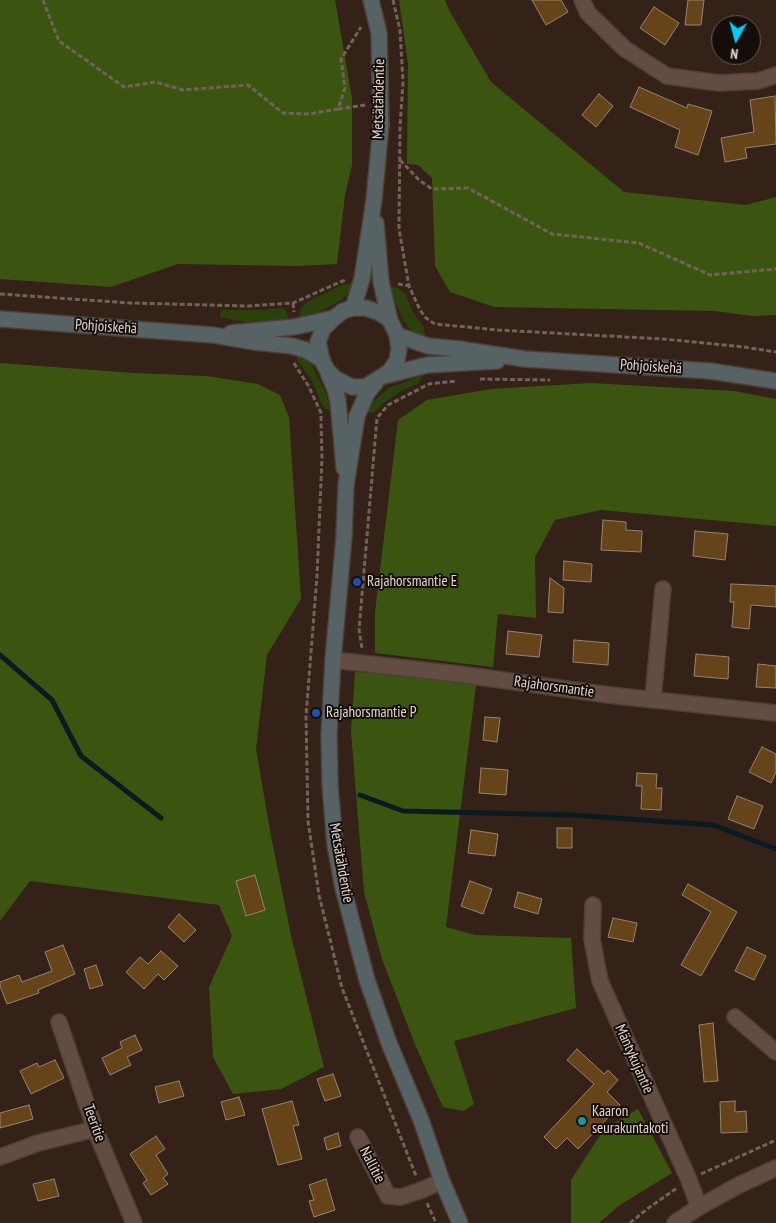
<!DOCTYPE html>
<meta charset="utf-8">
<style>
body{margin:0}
#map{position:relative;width:776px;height:1223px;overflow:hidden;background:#342118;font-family:"PT Sans Narrow",sans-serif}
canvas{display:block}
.north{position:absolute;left:711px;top:15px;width:50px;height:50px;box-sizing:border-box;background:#150d09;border:1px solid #675d58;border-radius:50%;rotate:187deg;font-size:14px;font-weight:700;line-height:20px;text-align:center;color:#e1d4ce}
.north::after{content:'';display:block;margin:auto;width:18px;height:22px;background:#00cbf8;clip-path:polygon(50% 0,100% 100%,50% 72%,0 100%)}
</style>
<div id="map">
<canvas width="776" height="1223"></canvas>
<div class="north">N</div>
</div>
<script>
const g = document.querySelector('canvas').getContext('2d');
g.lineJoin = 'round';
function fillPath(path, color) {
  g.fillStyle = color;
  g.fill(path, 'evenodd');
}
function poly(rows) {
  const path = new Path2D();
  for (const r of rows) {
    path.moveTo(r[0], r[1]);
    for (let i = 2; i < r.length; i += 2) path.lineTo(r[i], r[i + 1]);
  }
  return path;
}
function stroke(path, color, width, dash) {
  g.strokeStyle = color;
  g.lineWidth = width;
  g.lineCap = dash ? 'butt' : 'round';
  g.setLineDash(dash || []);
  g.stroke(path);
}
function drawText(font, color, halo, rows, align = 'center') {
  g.font = font + ' "PT Sans Narrow",sans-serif';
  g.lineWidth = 4;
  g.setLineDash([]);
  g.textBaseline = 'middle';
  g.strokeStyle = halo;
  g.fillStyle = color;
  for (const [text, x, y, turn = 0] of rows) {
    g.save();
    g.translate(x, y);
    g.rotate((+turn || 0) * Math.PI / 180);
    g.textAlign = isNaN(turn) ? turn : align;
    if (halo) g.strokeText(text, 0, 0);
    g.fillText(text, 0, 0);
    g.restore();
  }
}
fillPath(poly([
 [354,283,351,292,340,301,313,315,299,318,301,308,306,303,342,285],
 [390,286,398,288,406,295,412,311,424,327,425,338,412,332,404,321,392,295],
 [282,308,286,311,289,320,255,324,220,317,221,310,259,310],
 [297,355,304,357,312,366,325,391,331,410,326,409,322,405,311,379,297,360],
 [423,375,419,383,401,391,382,404,373,413,367,412,373,402,389,388]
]), '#2c400b');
fillPath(poly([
 [0,0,335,0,352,98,352,165,345,195,337,264,297,266,178,264,111,287,0,279],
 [399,0,445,0,449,10,491,82,624,192,746,205,776,197,776,315,752,316,715,311,494,307,450,292,435,266,432,178,418,165,407,164,408,64],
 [0,363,134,373,206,376,258,384,280,395,289,417,301,599,267,655,256,749,271,836,292,940,324,1067,281,1089,233,1094,213,1057,209,987,232,936,219,905,30,881,0,921],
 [591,383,734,391,776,399,776,526,601,510,555,520,535,557,536,618,498,614,493,667,375,653,375,612,398,420,427,400,491,389],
 [355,672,379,673,476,685,446,927,475,935,571,938,576,1008,454,1041,474,1104,464,1111,443,1107,416,1047,382,959,364,892,351,732],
 [638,1109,672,1173,620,1205,599,1223,571,1223,571,1180,604,1129]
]), '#3b5510');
stroke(poly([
 [0,655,52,700,81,756,161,818],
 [360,795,403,811,572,815,713,825,776,849]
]), '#0a1a20', 5);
const building = poly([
 [532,0,561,0,568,12,546,25,532,0],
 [688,0,704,0,701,25,685,25,688,0],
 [654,7,679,23,665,45,640,28,654,7],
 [639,87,687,108,688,104,712,111,698,155,675,147,680,130,630,107,639,87],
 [599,94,613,106,596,127,582,115,599,94],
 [775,96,776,144,745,148,747,158,725,162,721,138,754,132,750,100,775,96],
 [603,520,626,522,626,530,642,531,641,552,601,550,603,520],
 [695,531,728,534,725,560,693,556,695,531],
 [564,561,592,564,591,582,563,580,564,561],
 [550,578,564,588,563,613,548,612,550,578],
 [731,584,776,586,776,607,751,605,749,629,732,627,734,602,730,602,731,584],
 [508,631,542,635,539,657,506,654,508,631],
 [574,640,609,643,608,665,573,662,574,640],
 [696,654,729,657,728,679,694,676,696,654],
 [758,664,776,666,776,688,756,687,758,664],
 [485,717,500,718,497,742,483,740,485,717],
 [762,747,776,754,776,772,771,783,749,772,762,747],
 [481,768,508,770,506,795,479,793,481,768],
 [637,773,657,774,656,788,662,788,661,810,641,809,642,786,636,786,637,773],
 [737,796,763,806,754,829,728,819,737,796],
 [557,828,572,828,572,848,557,848,557,828],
 [471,830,498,834,495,856,468,853,471,830],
 [255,875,265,910,246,916,236,881,255,875],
 [470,881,492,889,483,914,461,906,470,881],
 [688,884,737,912,701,976,681,965,711,912,682,895,688,884],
 [518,892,542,899,538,914,514,907,518,892],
 [179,914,196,930,184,942,168,927,179,914],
 [613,918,637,923,633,942,608,937,613,918],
 [63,945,75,974,38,990,39,993,7,1004,0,986,0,982,19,975,22,982,52,971,45,952,63,945],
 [747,947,766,956,754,980,735,971,747,947],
 [161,951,178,966,164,980,158,974,144,989,126,972,140,957,148,964,161,951],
 [96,965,103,985,90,989,84,969,96,965],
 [713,1023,718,1081,704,1082,699,1025,713,1023],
 [135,1035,142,1050,127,1057,131,1065,110,1075,102,1058,122,1048,120,1042,135,1035],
 [577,1049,604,1074,608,1070,618,1080,607,1092,620,1105,578,1149,567,1138,556,1149,544,1137,594,1084,567,1060,577,1049],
 [55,1060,64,1078,31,1094,20,1071,37,1063,39,1067,55,1060],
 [333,1074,341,1096,325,1101,317,1079,333,1074],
 [179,1081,184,1096,159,1103,155,1087,179,1081],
 [239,1097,245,1115,226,1120,221,1102,239,1097],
 [292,1101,299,1125,293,1126,302,1159,278,1165,262,1109,292,1101],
 [735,1101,735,1112,746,1111,747,1132,721,1133,720,1102,735,1101],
 [29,1105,33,1119,0,1128,0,1113,29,1105],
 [338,1133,341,1146,327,1150,324,1138,338,1133],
 [156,1136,165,1149,156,1155,168,1174,163,1178,168,1184,151,1195,143,1183,147,1180,130,1154,156,1136],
 [54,1179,59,1196,38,1201,33,1184,54,1179],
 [326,1179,335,1210,314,1217,309,1201,314,1200,309,1185,326,1179]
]);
fillPath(building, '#654419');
stroke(building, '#958572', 1);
const street = poly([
 [582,0,588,13,625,49,667,76,719,83,758,81,776,75],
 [333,660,458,674,609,695,776,713],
 [653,699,663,589],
 [593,905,592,939,600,981,689,1180,699,1207],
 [735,1017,776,1052],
 [59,1022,95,1129,134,1223],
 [358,1137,388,1196,401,1197,422,1190,442,1181],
 [0,1157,38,1143,95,1129],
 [675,1223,699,1207,739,1185,776,1168]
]);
const secondary = poly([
 [376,223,381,282,390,320],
 [353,308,362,279,374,200,381,125,379,33,371,0],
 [353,308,366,308,380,313,390,320,397,335,399,349,397,361,389,372,365,387,352,387,336,379,327,370,322,360,318,342,323,329,334,318,343,311,353,308],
 [0,319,213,335,254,342,292,346,306,350,322,360],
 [231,333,294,327,334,318],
 [397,335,428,346,459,349,525,359,710,371,776,381],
 [328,373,335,389,338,401,344,468],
 [384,376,427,365,497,361],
 [376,382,367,393,357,416,346,485,344,537,333,660,329,734,330,785,335,845,343,888,367,980,389,1043,421,1120,442,1181,460,1223]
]);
stroke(street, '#4e3f38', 18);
stroke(secondary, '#4e3f38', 18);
stroke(poly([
 [43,0,59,41,124,87,155,82,183,90,248,85,283,113,309,114,338,109,345,88,341,59,361,27],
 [393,0,400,30,403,82,400,127,399,229,409,286,420,310,426,318,435,324,498,330,663,339,744,347,776,352],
 [338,109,365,105],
 [400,160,419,180,432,189,468,188,552,234,639,243,710,275,776,269],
 [398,284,409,286],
 [0,294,130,303,249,306,293,303,347,279],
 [293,303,294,312],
 [294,363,309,387,321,413,321,421,322,458,317,576,306,716,308,821,319,895,342,988,416,1176],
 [480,379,550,380],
 [362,648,359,630,377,418,388,405,429,384,456,381],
 [701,1174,776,1140],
 [427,1203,436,1223],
 [630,1223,647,1209,677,1188]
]), '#73625b', 3, [5, 2.5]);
stroke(street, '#634d43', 15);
stroke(secondary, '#566264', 15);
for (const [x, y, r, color] of [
 [357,582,5,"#1a4fb4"],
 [316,713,5,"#1a4fb4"],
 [582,1121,5,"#0f9aa8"]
]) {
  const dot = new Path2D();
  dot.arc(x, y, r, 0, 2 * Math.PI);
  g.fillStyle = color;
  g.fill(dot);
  stroke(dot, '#150d09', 2);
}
drawText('15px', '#e1d4ce', '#150d09', [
 ["Metsätähdentie",379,99,-89],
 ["Pohjoiskehä",106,327,4],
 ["Pohjoiskehä",651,367,4],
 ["Rajahorsmantie",554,687,8],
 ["Metsätähdentie",341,863,80],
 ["Mäntykujantie",634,1059,66],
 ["Teeritie",94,1123,70],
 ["Nallitie",372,1165,63]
]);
drawText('15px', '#e1d4ce', '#150d09', [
 ["Rajahorsmantie E",367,582],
 ["Rajahorsmantie P",326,713],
 ["Kaaron",592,1112],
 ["seurakuntakoti",592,1129]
], 'left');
</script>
